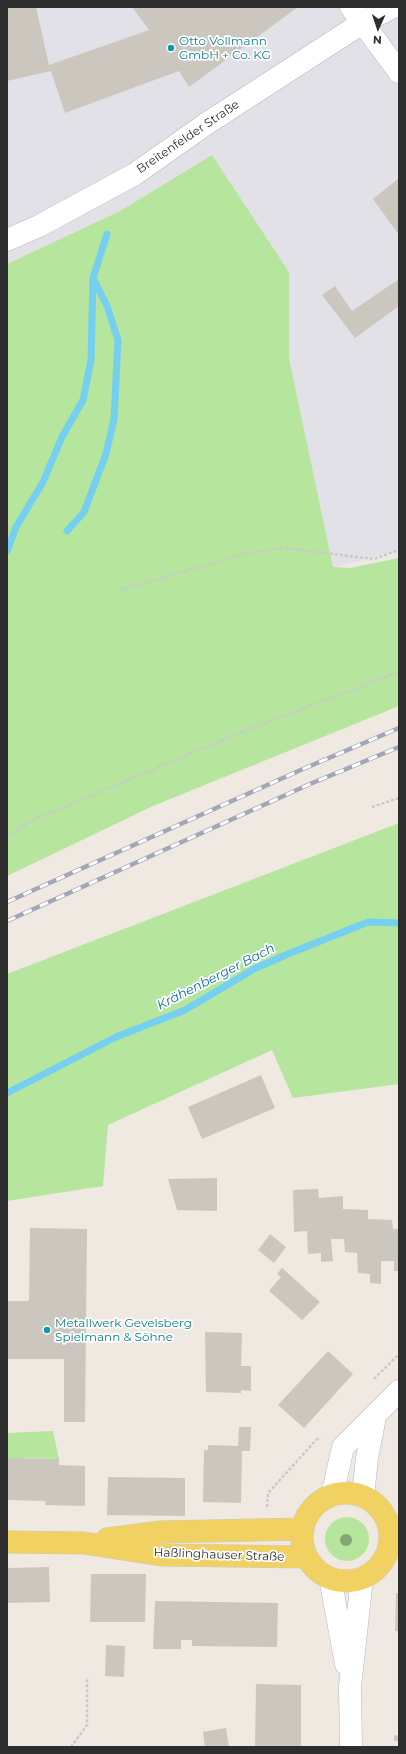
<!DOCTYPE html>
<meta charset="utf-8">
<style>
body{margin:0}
#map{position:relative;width:406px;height:1754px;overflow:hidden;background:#efe9e1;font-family:Montserrat,sans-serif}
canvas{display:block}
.frame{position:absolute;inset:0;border:8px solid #2e2e2e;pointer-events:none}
.north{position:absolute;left:358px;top:8px;width:40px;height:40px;-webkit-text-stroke:3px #fff;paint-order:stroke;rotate:183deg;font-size:11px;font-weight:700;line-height:16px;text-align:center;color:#2e2e2e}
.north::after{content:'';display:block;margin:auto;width:14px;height:18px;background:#2e2e2e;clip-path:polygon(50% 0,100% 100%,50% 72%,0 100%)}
</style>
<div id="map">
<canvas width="406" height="1754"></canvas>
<div class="frame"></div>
<div class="north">N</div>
</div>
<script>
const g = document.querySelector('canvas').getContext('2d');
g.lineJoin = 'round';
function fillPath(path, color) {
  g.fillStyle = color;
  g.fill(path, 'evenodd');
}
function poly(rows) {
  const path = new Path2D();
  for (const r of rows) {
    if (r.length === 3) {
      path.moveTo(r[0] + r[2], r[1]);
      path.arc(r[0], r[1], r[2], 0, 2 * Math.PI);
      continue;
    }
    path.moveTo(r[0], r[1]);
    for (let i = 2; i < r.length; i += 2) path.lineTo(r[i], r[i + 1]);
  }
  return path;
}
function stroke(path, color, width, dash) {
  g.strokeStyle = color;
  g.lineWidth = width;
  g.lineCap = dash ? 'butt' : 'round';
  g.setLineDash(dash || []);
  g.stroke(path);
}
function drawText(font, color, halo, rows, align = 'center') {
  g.font = font + ' Montserrat,sans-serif';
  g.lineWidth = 3.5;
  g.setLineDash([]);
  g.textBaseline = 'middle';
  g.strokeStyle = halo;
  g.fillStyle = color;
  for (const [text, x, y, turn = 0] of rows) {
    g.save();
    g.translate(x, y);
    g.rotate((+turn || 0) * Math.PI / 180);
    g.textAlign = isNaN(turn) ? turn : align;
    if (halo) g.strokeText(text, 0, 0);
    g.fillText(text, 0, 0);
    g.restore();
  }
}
fillPath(poly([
 [7,7,399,7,399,550,333,568,289,358,289,272,212,155,120,211,7,264]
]), '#e3e1e8');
fillPath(poly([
 [212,155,289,272,289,358,333,567,350,568,399,558,399,706,153,806,7,876,7,264,120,211],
 [399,823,399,1084,293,1098,272,1050,108,1125,103,1186,7,1201,7,974],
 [53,1431,59,1459,7,1458,7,1433],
 [347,1539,22]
]), '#b6e59e');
stroke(poly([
 [67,531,84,512,106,454,114,419,118,340,107,306,94,280],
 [7,551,16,527,43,482,62,437,83,400,91,360,93,278,107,234],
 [7,1093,116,1037,185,1010,254,969,288,954,368,922,399,923]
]), '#75cff0', 7);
fillPath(poly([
 [7,7,36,7,49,65,149,30,132,7,298,7,189,87,179,71,65,113,51,71,7,81],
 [399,178,399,235,373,199],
 [399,279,399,306,355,338,322,295,335,286,352,311],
 [261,1075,275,1108,202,1139,188,1107],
 [217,1178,217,1211,177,1210,168,1179],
 [318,1189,319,1198,343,1196,343,1209,368,1210,368,1219,392,1220,393,1229,399,1229,399,1271,394,1271,394,1261,381,1261,381,1284,370,1283,370,1274,358,1273,357,1253,345,1252,344,1239,331,1239,333,1261,321,1262,321,1253,308,1254,307,1231,294,1232,293,1190],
 [30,1228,87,1229,85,1422,64,1422,64,1359,7,1359,7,1301,29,1301],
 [270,1234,286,1247,274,1263,258,1250],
 [282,1268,320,1302,302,1320,269,1291,281,1277,277,1274],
 [205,1332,242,1333,241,1366,251,1366,251,1391,241,1390,241,1393,206,1392],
 [328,1351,353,1374,304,1428,278,1405],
 [239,1427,251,1427,250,1451,242,1451,241,1503,203,1502,204,1450,208,1450,208,1445,238,1446],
 [7,1458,59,1459,59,1465,85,1466,85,1506,45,1505,46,1501,7,1500],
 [108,1477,185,1478,185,1516,107,1515],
 [49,1567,50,1602,7,1603,7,1568],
 [91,1574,146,1574,145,1622,90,1622],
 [396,1593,399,1593,399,1631,395,1631],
 [155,1601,278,1603,277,1647,192,1646,192,1640,181,1640,181,1649,153,1649],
 [106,1645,125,1646,124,1677,105,1676],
 [256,1684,301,1685,301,1746,255,1746],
 [226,1728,229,1747,205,1747,203,1732],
 [394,1735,399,1736,399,1741,394,1741]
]), '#cbc7bf');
const minor = poly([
 [351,7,399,72],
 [7,240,39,226,135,174,206,124,362,23,393,7],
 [332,1496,343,1447,399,1391],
 [363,1497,367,1458,375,1417],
 [330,1578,346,1664],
 [351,1747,350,1687,362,1578]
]);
const major = poly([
 [346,1537,44],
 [107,1539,160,1532,303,1529],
 [7,1542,84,1543,161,1555,307,1557]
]);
stroke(minor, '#b4b7c1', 23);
stroke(major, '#c9c9c9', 23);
stroke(poly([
 [121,590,247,553,284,548,374,559,399,550],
 [372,807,399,798],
 [7,836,31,821,244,731,399,672],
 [374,1379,399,1354],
 [267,1507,268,1493,318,1438,320,1439],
 [71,1747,87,1725,87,1677]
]), '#c9c9c9', 2.5, [3, 2]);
stroke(minor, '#fff', 22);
stroke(major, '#f2d163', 22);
const rail = poly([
 [7,902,303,769,399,728],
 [7,921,310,784,399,747]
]);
stroke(rail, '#a3a6b8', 4.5);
stroke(rail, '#fff', 3, [9]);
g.fillStyle = '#84a574';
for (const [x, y] of [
 [346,1540]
]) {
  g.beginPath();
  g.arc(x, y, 6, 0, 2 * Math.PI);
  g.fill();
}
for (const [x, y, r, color] of [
 [171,48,4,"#0f9aa8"],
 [47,1330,4,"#0f9aa8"]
]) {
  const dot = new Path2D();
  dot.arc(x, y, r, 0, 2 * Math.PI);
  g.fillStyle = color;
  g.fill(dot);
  stroke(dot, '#fff', 1.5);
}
drawText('12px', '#0d838f', '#fff', [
 ["Otto Vollmann",179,41],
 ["GmbH + Co. KG",179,55],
 ["Metallwerk Gevelsberg",55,1323],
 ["Spielmann & Söhne",55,1337]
], 'left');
drawText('12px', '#2e2e2e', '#fff', [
 ["Breitenfelder Straße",188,137,-34],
 ["Haßlinghauser Straße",219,1555,2]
]);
drawText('italic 13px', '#0d6fa3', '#fff', [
 ["Krähenberger Bach",216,977,-27]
]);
</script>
